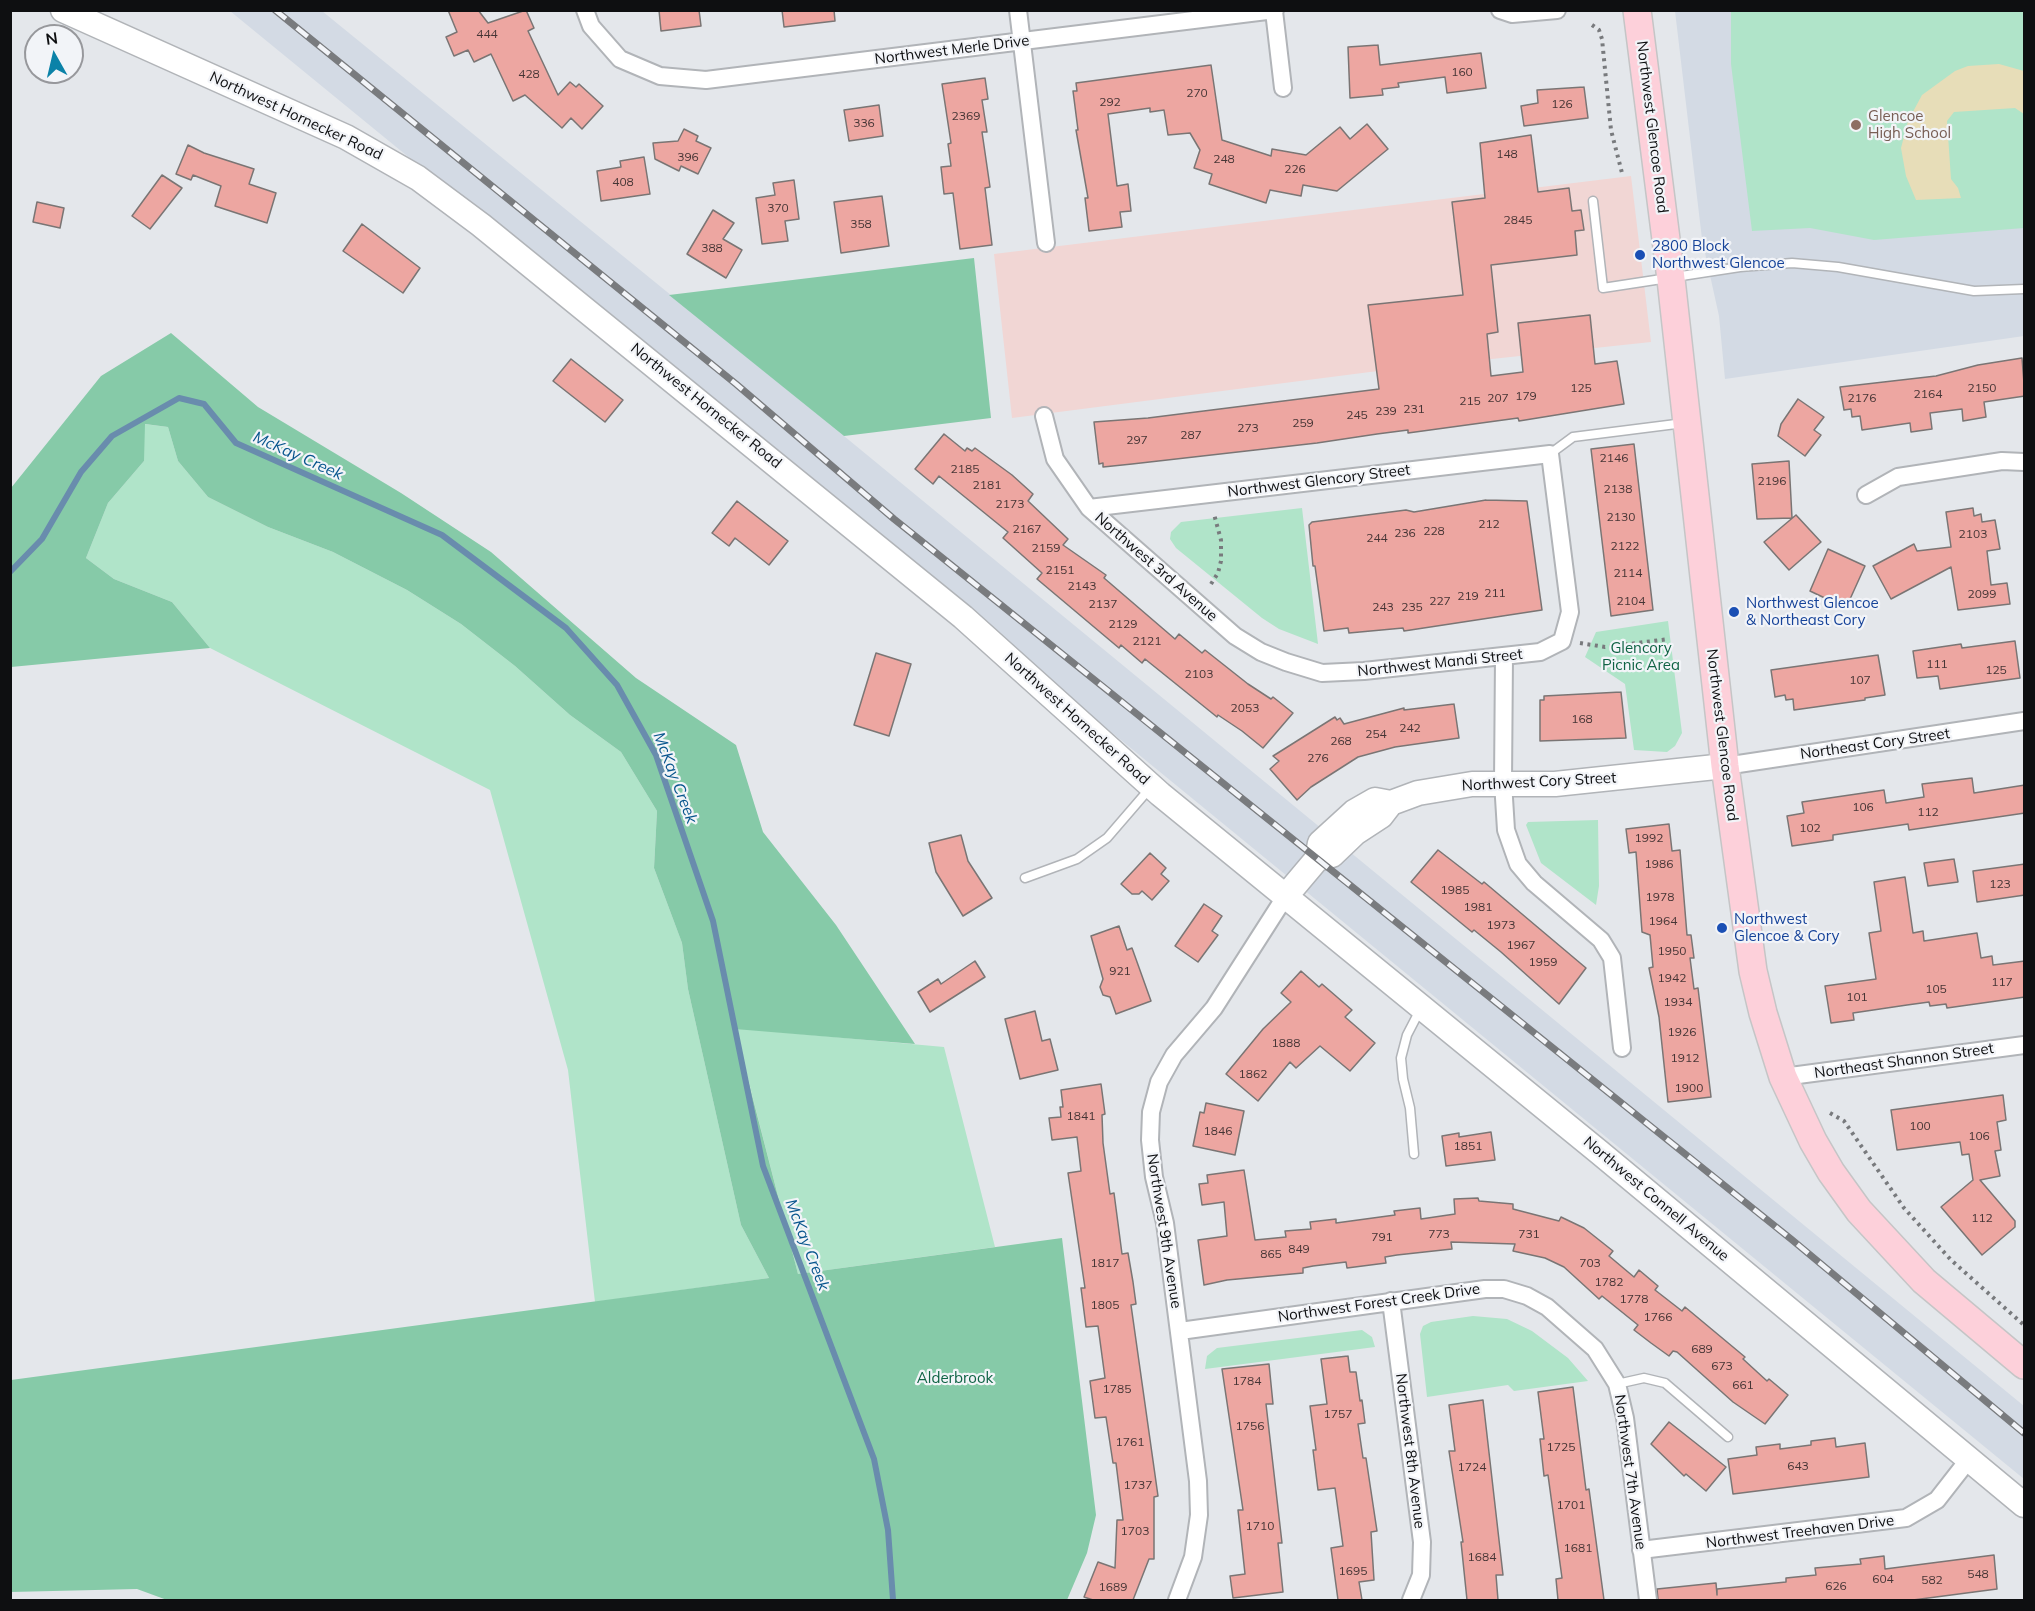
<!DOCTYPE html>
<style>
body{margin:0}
#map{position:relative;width:2035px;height:1611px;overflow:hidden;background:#e4e7eb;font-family:Mulish,sans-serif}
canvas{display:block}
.frame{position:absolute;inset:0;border:12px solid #0e0f11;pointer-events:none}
.north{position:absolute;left:24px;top:24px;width:60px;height:60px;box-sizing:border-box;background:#f2f4f8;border:2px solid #97989c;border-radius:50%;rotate:352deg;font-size:16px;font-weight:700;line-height:24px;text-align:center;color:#0e0f11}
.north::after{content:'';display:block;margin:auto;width:21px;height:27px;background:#0b82a8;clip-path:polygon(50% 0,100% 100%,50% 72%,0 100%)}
</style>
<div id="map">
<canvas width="2035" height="1611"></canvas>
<div class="frame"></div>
<div class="north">N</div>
</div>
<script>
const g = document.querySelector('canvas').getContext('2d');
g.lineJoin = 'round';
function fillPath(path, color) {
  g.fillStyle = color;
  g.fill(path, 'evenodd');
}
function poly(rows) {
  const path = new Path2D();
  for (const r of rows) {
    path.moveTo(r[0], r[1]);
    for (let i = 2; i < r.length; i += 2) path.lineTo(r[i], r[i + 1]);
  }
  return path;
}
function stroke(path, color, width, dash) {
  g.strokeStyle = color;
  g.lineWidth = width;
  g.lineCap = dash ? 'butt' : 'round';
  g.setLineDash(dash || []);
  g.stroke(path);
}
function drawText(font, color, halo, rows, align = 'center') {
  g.font = font + ' Mulish,sans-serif';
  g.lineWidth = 4.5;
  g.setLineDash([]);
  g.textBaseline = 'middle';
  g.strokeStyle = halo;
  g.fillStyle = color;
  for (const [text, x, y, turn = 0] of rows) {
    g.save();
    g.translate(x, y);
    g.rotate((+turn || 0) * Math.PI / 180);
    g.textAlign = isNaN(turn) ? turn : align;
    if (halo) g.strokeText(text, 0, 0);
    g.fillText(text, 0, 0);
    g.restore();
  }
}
fillPath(poly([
 [1631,176,1651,342,1370,372,1012,418,994,254]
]), '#f1d6d4');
fillPath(poly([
 [230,11,322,11,844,436,2024,1406,2024,1479],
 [1675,11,2024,11,2024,336,1725,379,1719,316,1702,239]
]), '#d3dae4');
fillPath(poly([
 [1731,11,2024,11,2024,228,1874,240,1810,228,1752,231,1731,64],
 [144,424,168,427,178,461,208,497,268,527,333,552,407,590,461,624,515,666,570,715,621,752,657,811,654,868,682,943,688,989,741,1225,769,1278,595,1302,568,1070,490,790,210,648,172,602,114,579,86,558,108,503,144,461],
 [1302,508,1318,644,1279,629,1262,618,1176,548,1170,539,1171,532,1181,522],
 [1668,621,1682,733,1675,746,1667,752,1634,750,1625,684,1585,657,1596,632],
 [1598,820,1599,886,1596,905,1541,863,1526,825,1528,822],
 [735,1028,944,1047,995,1247,798,1274],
 [1473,1316,1507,1319,1532,1331,1568,1358,1588,1381,1514,1391,1508,1385,1427,1397,1420,1334,1423,1326,1431,1322],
 [1362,1330,1372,1337,1375,1347,1205,1369,1207,1356,1217,1348]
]), '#b0e4c9');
fillPath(poly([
 [974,258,991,418,844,436,669,295],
 [171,333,258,407,401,493,491,552,636,678,736,745,763,832,836,925,915,1044,735,1029,798,1274,1062,1238,1096,1515,1087,1553,1067,1600,167,1600,137,1589,11,1592,11,1380,769,1278,741,1225,688,989,682,943,654,868,657,811,621,752,570,715,515,666,461,624,407,590,333,552,268,527,208,497,178,461,168,427,145,424,144,461,108,503,86,558,114,579,172,602,210,648,11,667,11,488,101,376]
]), '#86caa8');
fillPath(poly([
 [1999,64,2024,71,2024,114,2015,108,1954,112,1947,121,1951,179,1958,188,1961,198,1916,200,1906,176,1901,148,1908,121,1922,95,1955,71,1968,66]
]), '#e7ddb8');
stroke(poly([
 [10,572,42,539,81,472,112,436,179,398,204,404,236,443,442,535,566,628,617,685,656,755,713,921,763,1166,874,1459,888,1530,893,1600]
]), '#698cad', 6);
const building = poly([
 [448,10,478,10,488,23,526,10,534,28,528,31,558,95,570,82,576,87,579,84,603,106,582,129,571,118,562,128,525,95,513,101,491,54,474,62,468,50,454,56,446,37,457,32,448,10],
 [659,10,699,10,701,26,661,31,659,10],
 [782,10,834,10,835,21,784,27,782,10],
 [1378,45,1380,65,1481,53,1486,88,1447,93,1445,77,1398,83,1399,87,1382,89,1383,95,1350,98,1348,47,1378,45],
 [1211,65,1222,140,1271,156,1272,149,1306,155,1340,127,1350,139,1367,124,1388,149,1337,191,1303,185,1301,196,1270,190,1266,203,1209,184,1212,174,1194,168,1200,150,1190,133,1168,135,1164,110,1150,112,1150,108,1108,114,1117,186,1128,184,1131,211,1120,212,1122,227,1089,231,1085,198,1088,198,1076,130,1078,130,1073,91,1077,91,1076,83,1211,65],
 [985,78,988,99,982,100,987,132,982,132,990,187,985,188,992,245,960,249,953,193,944,194,941,167,951,166,948,144,951,143,942,84,985,78],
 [1584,87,1588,118,1524,126,1521,106,1538,103,1537,90,1584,87],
 [879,105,883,136,849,141,844,110,879,105],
 [684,129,698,136,696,141,711,148,698,174,681,166,679,171,655,159,653,143,678,141,684,129],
 [1531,135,1538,192,1569,188,1572,211,1581,210,1584,230,1575,231,1577,255,1491,265,1498,332,1487,334,1491,376,1523,372,1518,323,1590,315,1595,364,1617,361,1624,404,1519,421,1518,418,1408,433,1408,430,1377,434,1317,443,1132,464,1103,467,1103,463,1099,464,1094,422,1148,418,1379,389,1368,305,1463,295,1452,202,1485,198,1480,143,1531,135],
 [188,145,204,153,254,169,249,184,276,193,267,223,215,206,221,186,193,175,191,180,176,174,188,145],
 [644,157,650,194,601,201,597,171,621,167,620,161,644,157],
 [162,175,182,188,150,229,132,216,162,175],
 [794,180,799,219,785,221,788,241,762,244,756,198,775,195,773,183,794,180],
 [882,196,889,246,841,253,834,202,882,196],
 [37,202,64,208,60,228,33,222,37,202],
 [713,210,734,223,723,239,742,250,726,278,687,254,713,210],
 [362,224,420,268,403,293,343,251,362,224],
 [2022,358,2025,396,1984,402,1986,417,1963,421,1962,409,1930,413,1932,429,1911,432,1910,423,1862,430,1860,416,1852,417,1851,409,1844,410,1840,387,1936,376,1978,365,2022,358],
 [571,359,623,400,605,422,553,381,571,359],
 [1798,399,1824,417,1814,430,1821,435,1805,456,1778,436,1781,424,1798,399],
 [944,434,965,451,967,448,972,451,975,448,1012,475,1033,494,1028,501,1068,539,1063,545,1106,575,1104,578,1175,639,1179,634,1202,653,1205,650,1248,684,1271,699,1273,697,1293,713,1263,748,1242,731,1218,715,1217,717,1145,659,1142,663,1121,645,1119,648,1037,579,1042,573,1003,538,1008,532,939,476,933,484,915,469,944,434],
 [1634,444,1653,610,1611,616,1591,449,1634,444],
 [1789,461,1792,518,1757,519,1752,464,1789,461],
 [1486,500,1527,501,1542,610,1404,631,1403,628,1349,633,1348,628,1324,631,1315,566,1313,566,1309,525,1312,522,1406,510,1414,512,1486,500],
 [737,501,788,541,769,565,735,538,729,546,712,533,737,501],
 [1973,508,1974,516,1981,514,1982,522,1995,520,2000,549,1987,551,1991,585,2007,583,2010,604,1958,610,1951,567,1891,599,1873,566,1914,544,1917,551,1951,547,1946,512,1973,508],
 [1796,515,1821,542,1789,570,1764,542,1796,515],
 [1828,549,1865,566,1846,608,1810,591,1828,549],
 [2015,641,2020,678,1940,689,1938,676,1917,678,1913,651,1961,644,1962,648,2015,641],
 [876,653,911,664,889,736,854,725,876,653],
 [1878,655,1885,695,1865,698,1865,700,1794,710,1793,699,1786,700,1785,695,1775,697,1771,670,1878,655],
 [1621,692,1626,738,1540,741,1540,700,1544,700,1544,696,1621,692],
 [1454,704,1459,738,1395,747,1358,757,1311,787,1297,800,1270,769,1279,761,1273,756,1335,717,1337,720,1340,718,1344,724,1404,708,1404,710,1454,704],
 [1972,778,1974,793,2025,785,2025,813,1909,830,1908,824,1833,835,1833,840,1792,846,1787,816,1804,813,1802,802,1884,790,1886,803,1924,797,1922,784,1972,778],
 [1669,824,1672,851,1680,850,1687,935,1691,935,1694,958,1690,958,1694,989,1698,988,1711,1097,1668,1102,1659,1017,1649,968,1653,967,1650,935,1642,932,1636,852,1629,853,1626,829,1669,824],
 [961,835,968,861,992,898,963,916,936,872,929,843,961,835],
 [1438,850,1482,884,1484,882,1586,968,1559,1004,1501,952,1474,930,1472,932,1411,882,1438,850],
 [1150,853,1166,868,1161,874,1169,881,1152,900,1142,891,1139,894,1132,894,1121,884,1150,853],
 [1954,859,1958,882,1928,886,1924,863,1954,859],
 [2025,864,2025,895,1977,902,1973,871,2025,864],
 [1905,877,1913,933,1923,931,1924,941,1977,933,1981,958,1992,956,1993,965,2025,961,2025,997,1947,1008,1946,1004,1930,1006,1929,1002,1907,1005,1853,1013,1854,1020,1831,1023,1825,986,1876,979,1869,933,1881,931,1874,882,1905,877],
 [1204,904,1222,916,1212,931,1218,935,1198,962,1175,946,1204,904],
 [1119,926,1127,950,1132,948,1151,1001,1116,1014,1110,997,1103,995,1100,987,1103,979,1091,936,1119,926],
 [975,961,985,977,930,1012,918,992,938,979,941,984,975,961],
 [1301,971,1319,987,1322,984,1352,1010,1345,1017,1375,1043,1350,1071,1320,1046,1296,1068,1290,1062,1258,1101,1226,1074,1263,1029,1291,1002,1281,993,1301,971],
 [1035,1011,1042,1041,1050,1039,1058,1070,1020,1079,1005,1019,1035,1011],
 [1101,1084,1105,1114,1102,1115,1103,1143,1110,1194,1114,1193,1122,1254,1128,1253,1133,1282,1136,1304,1131,1305,1158,1496,1154,1497,1154,1559,1149,1559,1133,1600,1093,1600,1084,1597,1098,1562,1115,1568,1117,1520,1123,1520,1116,1463,1113,1463,1106,1417,1095,1418,1090,1381,1105,1378,1098,1326,1086,1327,1081,1288,1085,1288,1068,1173,1081,1171,1077,1137,1052,1140,1049,1118,1061,1117,1060,1107,1063,1107,1061,1090,1101,1084],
 [2003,1095,2006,1120,1997,1122,2001,1150,1995,1151,2000,1176,1980,1180,2015,1221,2015,1227,1982,1255,1941,1207,1973,1180,1969,1154,1962,1155,1960,1142,1897,1150,1891,1110,2003,1095],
 [1206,1103,1244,1111,1235,1155,1193,1146,1200,1112,1204,1113,1206,1103],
 [1491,1132,1495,1160,1446,1166,1442,1136,1459,1133,1459,1137,1491,1132],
 [1244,1170,1255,1240,1286,1237,1285,1231,1311,1229,1310,1222,1336,1219,1336,1223,1395,1215,1394,1211,1420,1208,1421,1219,1455,1214,1454,1199,1478,1198,1479,1201,1513,1204,1513,1209,1559,1221,1561,1217,1584,1228,1613,1251,1609,1256,1634,1277,1639,1270,1658,1286,1655,1290,1682,1311,1685,1307,1745,1357,1743,1359,1767,1381,1769,1379,1788,1395,1765,1424,1733,1402,1677,1352,1673,1351,1669,1356,1651,1343,1634,1330,1638,1325,1602,1296,1599,1299,1564,1267,1545,1258,1513,1251,1515,1244,1451,1242,1452,1249,1397,1255,1385,1257,1386,1263,1347,1268,1346,1262,1313,1266,1303,1268,1303,1273,1227,1280,1204,1285,1198,1240,1227,1236,1224,1202,1202,1205,1199,1184,1208,1183,1207,1175,1244,1170],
 [1348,1356,1350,1372,1356,1372,1360,1401,1362,1400,1365,1423,1358,1424,1363,1458,1366,1458,1377,1531,1371,1532,1374,1580,1359,1582,1362,1600,1338,1600,1331,1548,1343,1546,1335,1488,1318,1490,1313,1450,1316,1450,1310,1406,1327,1404,1321,1359,1348,1356],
 [1269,1364,1273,1404,1266,1404,1282,1543,1278,1543,1283,1592,1233,1598,1230,1576,1245,1574,1238,1510,1243,1510,1222,1369,1269,1364],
 [1573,1387,1586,1490,1589,1489,1604,1600,1558,1600,1556,1579,1562,1578,1548,1475,1544,1476,1540,1439,1544,1439,1538,1392,1573,1387],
 [1483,1400,1503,1575,1496,1575,1498,1600,1467,1600,1461,1542,1463,1542,1449,1451,1455,1451,1449,1405,1483,1400],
 [1669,1422,1726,1467,1706,1491,1686,1474,1684,1476,1651,1444,1669,1422],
 [1835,1438,1836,1447,1865,1443,1869,1477,1733,1494,1728,1459,1757,1455,1756,1447,1780,1444,1780,1449,1811,1445,1811,1441,1835,1438],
 [1994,1555,1997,1589,1913,1600,1658,1600,1657,1589,1716,1583,1717,1595,1717,1589,1786,1582,1786,1578,1816,1575,1815,1568,1861,1564,1860,1559,1884,1556,1885,1569,1994,1555]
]);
fillPath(building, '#eda6a1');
stroke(building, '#7a7574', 1.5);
const lane = poly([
 [1593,201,1603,288,1740,267,1792,263,1838,267,1974,291,2024,289],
 [1550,454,1573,437,1684,423],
 [1025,878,1077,859,1107,838,1151,787],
 [1414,1154,1410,1108,1403,1079,1401,1058,1407,1035,1421,1008],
 [1617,1384,1644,1378,1665,1383,1728,1437]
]);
const street = poly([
 [585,10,591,26,620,59,660,76,706,80,1275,10],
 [1018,10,1046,243],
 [1500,10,1512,14,1557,10],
 [1274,11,1283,88],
 [1044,416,1055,459,1089,508,1235,636,1261,652,1286,662,1322,673,1364,671,1540,652,1562,641,1570,612,1550,454,1089,508],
 [1866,495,1898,477,2002,461,2024,462],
 [1504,657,1503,782,1506,830,1518,864,1534,883,1601,940,1612,958,1622,1048],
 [1725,766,2024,721],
 [1783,1077,2024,1045],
 [1391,1301,1422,1542,1421,1575,1411,1600],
 [1180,1331,1485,1289,1504,1289,1527,1296,1547,1307,1595,1349,1617,1384,1625,1418,1648,1600],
 [1641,1550,1906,1518,1937,1500,1969,1459],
 [1177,1600,1193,1557,1199,1515,1198,1481,1165,1223,1154,1177,1150,1140,1151,1112,1159,1082,1174,1055,1214,1008,1285,897]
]);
const secondary = poly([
 [63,10,346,137,418,178,481,225,963,617,1160,794,1599,1152,2024,1505],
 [1317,859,1332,855,1355,833,1381,816,1391,803],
 [1285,897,1317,859,1320,843,1354,812,1375,800,1391,803,1418,793,1472,784,1555,784,1725,766]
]);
const primary = poly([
 [1637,10,1671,279,1725,766,1753,971,1763,1013,1783,1077,1813,1141,1831,1172,1859,1211,1924,1281,2024,1365]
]);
stroke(lane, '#b1b4b8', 11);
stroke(street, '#b1b4b8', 20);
stroke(secondary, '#b1b4b8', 27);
stroke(primary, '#c5c5c6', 30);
stroke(poly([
 [1592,25,1599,30,1602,39,1611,130,1622,173],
 [1211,584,1218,573,1221,561,1221,540,1214,514],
 [1580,643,1605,647,1669,639],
 [1830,1113,1844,1121,1904,1208,1951,1260,2024,1325]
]), '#787a7d', 4, [3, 4.5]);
stroke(lane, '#fff', 8);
stroke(street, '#fff', 16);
stroke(secondary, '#fff', 24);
stroke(primary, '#fdd0da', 27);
const rail = poly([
 [275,10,736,384,894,519,1791,1239,2024,1433]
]);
stroke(rail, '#797b7e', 7);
stroke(rail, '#f2f4f8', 4.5, [14]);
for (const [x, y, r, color] of [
 [1856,125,6,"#8d6e63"],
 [1640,255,6,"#1a4fb4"],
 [1734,612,6,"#1a4fb4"],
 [1722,928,6,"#1a4fb4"]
]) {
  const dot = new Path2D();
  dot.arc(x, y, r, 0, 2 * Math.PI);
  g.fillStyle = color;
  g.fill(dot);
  stroke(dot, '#f2f4f8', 2);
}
drawText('12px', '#463535', null, [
 ["444",487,34],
 ["160",1462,72],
 ["428",529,74],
 ["270",1197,93],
 ["292",1110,102],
 ["126",1562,104],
 ["2369",966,116],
 ["336",864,123],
 ["148",1507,154],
 ["396",688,157],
 ["248",1224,159],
 ["226",1295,169],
 ["408",623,182],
 ["370",778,208],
 ["2845",1518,220],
 ["358",861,224],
 ["388",712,248],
 ["125",1581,388],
 ["2150",1982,388],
 ["2164",1928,394],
 ["179",1526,396],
 ["207",1498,398],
 ["2176",1862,398],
 ["215",1470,401],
 ["231",1414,409],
 ["239",1386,411],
 ["245",1357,415],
 ["259",1303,423],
 ["273",1248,428],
 ["287",1191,435],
 ["297",1137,440],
 ["2146",1614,458],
 ["2185",965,469],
 ["2196",1772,481],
 ["2181",987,485],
 ["2138",1618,489],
 ["2173",1010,504],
 ["2130",1621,517],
 ["212",1489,524],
 ["2167",1027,529],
 ["228",1434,531],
 ["236",1405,533],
 ["2103",1973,534],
 ["244",1377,538],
 ["2122",1625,546],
 ["2159",1046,548],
 ["2151",1060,570],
 ["2114",1628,573],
 ["2143",1082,586],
 ["211",1495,593],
 ["2099",1982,594],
 ["219",1468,596],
 ["227",1440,601],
 ["2104",1631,601],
 ["2137",1103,604],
 ["243",1383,607],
 ["235",1412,607],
 ["2129",1123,624],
 ["2121",1147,641],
 ["111",1937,664],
 ["125",1996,670],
 ["2103",1199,674],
 ["107",1860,680],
 ["2053",1245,708],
 ["168",1582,719],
 ["242",1410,728],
 ["254",1376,734],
 ["268",1341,741],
 ["276",1318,758],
 ["106",1863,807],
 ["112",1928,812],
 ["102",1810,828],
 ["1992",1649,838],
 ["1986",1659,864],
 ["123",2000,884],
 ["1985",1455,890],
 ["1978",1660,897],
 ["1981",1478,907],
 ["1964",1663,921],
 ["1973",1501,925],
 ["1967",1521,945],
 ["1950",1672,951],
 ["1959",1543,962],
 ["921",1120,971],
 ["1942",1672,978],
 ["117",2002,982],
 ["105",1936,989],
 ["101",1857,997],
 ["1934",1678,1002],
 ["1926",1682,1032],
 ["1888",1286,1043],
 ["1912",1685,1058],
 ["1862",1253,1074],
 ["1900",1689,1088],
 ["1841",1081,1116],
 ["100",1920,1126],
 ["1846",1218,1131],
 ["106",1979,1136],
 ["1851",1468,1146],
 ["112",1982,1218],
 ["773",1439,1234],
 ["731",1529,1234],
 ["791",1382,1237],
 ["849",1299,1249],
 ["865",1271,1254],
 ["1817",1105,1263],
 ["703",1590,1263],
 ["1782",1609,1282],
 ["1778",1634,1299],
 ["1805",1105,1305],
 ["1766",1658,1317],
 ["689",1702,1349],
 ["673",1722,1366],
 ["1784",1247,1381],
 ["661",1743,1385],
 ["1785",1117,1389],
 ["1757",1338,1414],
 ["1756",1250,1426],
 ["1761",1130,1442],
 ["1725",1561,1447],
 ["643",1798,1466],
 ["1724",1472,1467],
 ["1737",1138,1485],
 ["1701",1571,1505],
 ["1710",1260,1526],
 ["1703",1135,1531],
 ["1681",1578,1548],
 ["1684",1482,1557],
 ["1695",1353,1571],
 ["548",1978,1574],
 ["604",1883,1579],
 ["582",1932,1580],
 ["626",1836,1586],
 ["1689",1113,1587]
]);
drawText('15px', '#0e0f11', '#f2f4f8', [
 ["Northwest Merle Drive",952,50,-7],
 ["Northwest Hornecker Road",296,116,25],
 ["Northwest Glencoe Road",1652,127,83],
 ["Northwest Hornecker Road",706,406,39],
 ["Northwest Glencory Street",1319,481,-7],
 ["Northwest 3rd Avenue",1156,567,41],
 ["Northwest Mandi Street",1440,663,-6],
 ["Northwest Hornecker Road",1077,719,42],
 ["Northwest Glencoe Road",1722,735,83],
 ["Northeast Cory Street",1875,744,-8],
 ["Northwest Cory Street",1539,782,-3],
 ["Northeast Shannon Street",1904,1061,-8],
 ["Northwest Connell Avenue",1656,1199,40],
 ["Northwest 9th Avenue",1164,1231,81],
 ["Northwest Forest Creek Drive",1379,1303,-8],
 ["Northwest 8th Avenue",1410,1451,83],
 ["Northwest 7th Avenue",1630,1472,82],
 ["Northwest Treehaven Drive",1800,1532,-7]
]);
drawText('15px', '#785e54', '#f2f4f8', [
 ["Glencoe",1868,116],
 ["High School",1868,133]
], 'left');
drawText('15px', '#164399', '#f2f4f8', [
 ["2800 Block",1652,246],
 ["Northwest Glencoe",1652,263],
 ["Northwest Glencoe",1746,603],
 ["& Northeast Cory",1746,620],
 ["Northwest",1734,919],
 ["Glencoe & Cory",1734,936]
], 'left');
drawText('15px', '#0f6344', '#f2f4f8', [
 ["Glencory",1641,648],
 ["Picnic Area",1641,665],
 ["Alderbrook",955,1378]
]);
drawText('italic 16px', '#07558d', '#f2f4f8', [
 ["McKay Creek",298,456,24],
 ["McKay Creek",675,778,69],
 ["McKay Creek",807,1245,69]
]);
</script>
